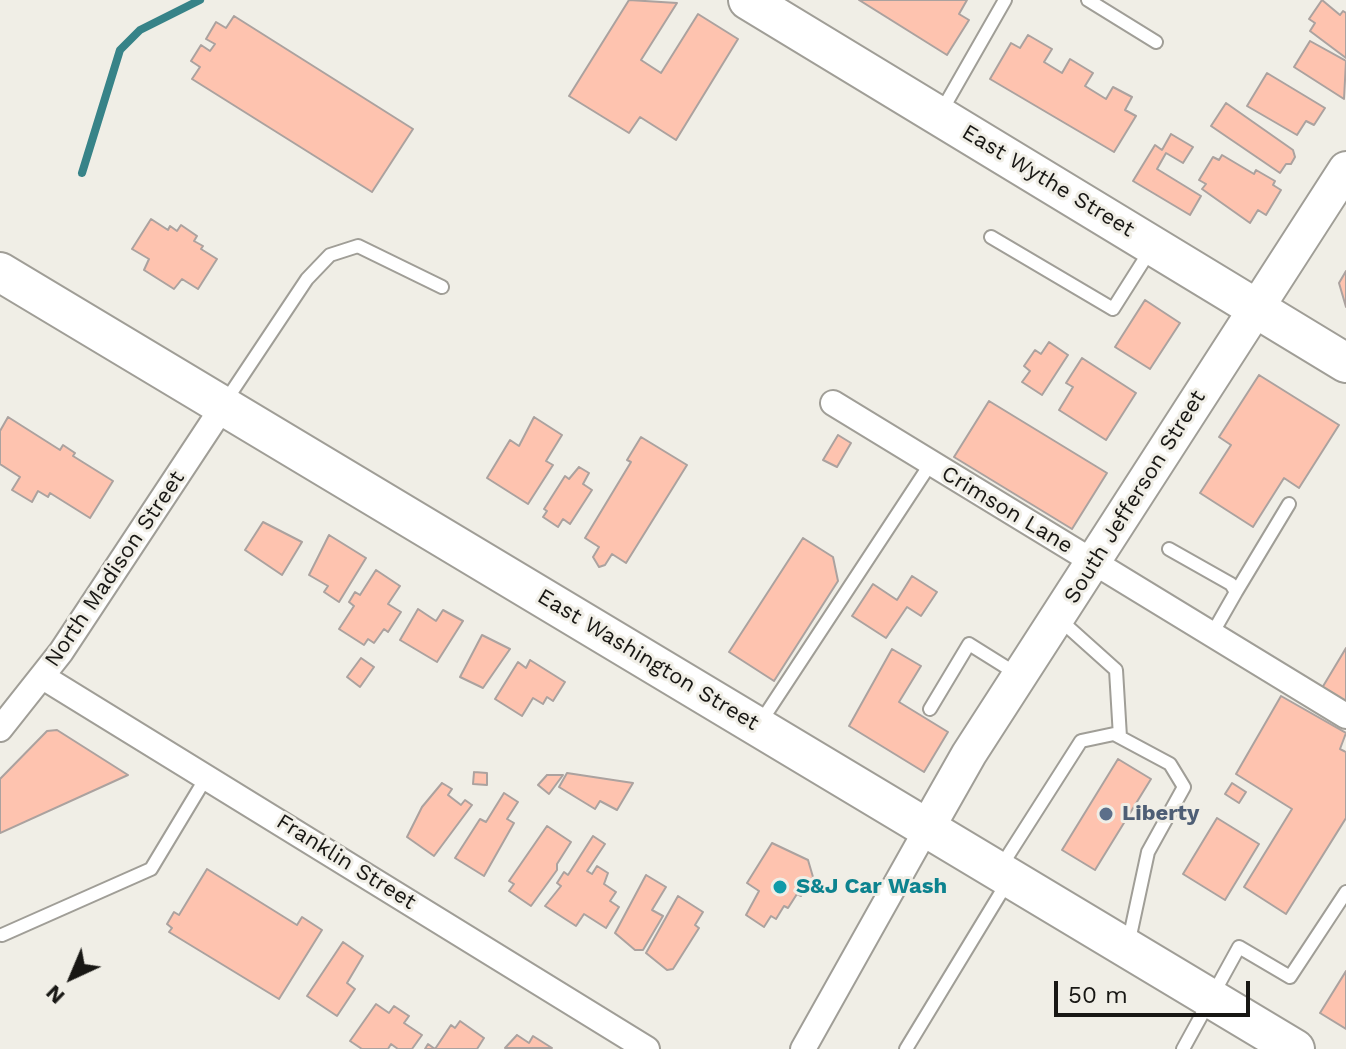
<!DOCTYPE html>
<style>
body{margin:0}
#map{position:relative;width:1346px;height:1049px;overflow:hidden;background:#f0eee6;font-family:"Work Sans",sans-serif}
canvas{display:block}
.north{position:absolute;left:32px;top:937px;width:80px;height:80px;-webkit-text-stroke:6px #f0eee6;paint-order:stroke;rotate:224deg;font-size:22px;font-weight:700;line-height:32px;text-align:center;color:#181714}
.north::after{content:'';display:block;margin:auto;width:28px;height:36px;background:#181714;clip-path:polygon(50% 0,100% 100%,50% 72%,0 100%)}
.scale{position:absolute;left:1054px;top:981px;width:196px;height:36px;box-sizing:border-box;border:4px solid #181714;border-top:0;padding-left:10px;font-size:24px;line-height:28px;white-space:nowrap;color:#181714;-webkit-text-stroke:6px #f0eee6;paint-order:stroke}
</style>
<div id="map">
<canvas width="1346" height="1049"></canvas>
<div class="north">N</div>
<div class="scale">50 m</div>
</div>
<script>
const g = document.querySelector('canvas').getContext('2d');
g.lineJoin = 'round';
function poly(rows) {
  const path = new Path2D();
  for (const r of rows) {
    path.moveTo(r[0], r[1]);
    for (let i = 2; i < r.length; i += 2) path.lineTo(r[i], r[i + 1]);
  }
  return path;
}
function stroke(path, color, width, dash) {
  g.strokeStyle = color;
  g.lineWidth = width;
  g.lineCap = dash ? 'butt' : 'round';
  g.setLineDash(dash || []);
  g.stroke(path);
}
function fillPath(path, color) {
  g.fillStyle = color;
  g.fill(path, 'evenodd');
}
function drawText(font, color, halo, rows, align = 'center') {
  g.font = font + ' "Work Sans",sans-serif';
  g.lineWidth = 6;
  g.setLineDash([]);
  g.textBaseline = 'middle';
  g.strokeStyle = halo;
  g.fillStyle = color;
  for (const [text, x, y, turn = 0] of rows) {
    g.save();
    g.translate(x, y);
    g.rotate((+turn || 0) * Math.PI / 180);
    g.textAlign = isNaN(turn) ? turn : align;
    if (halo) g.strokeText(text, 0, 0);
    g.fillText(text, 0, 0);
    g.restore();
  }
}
stroke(poly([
 [82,173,120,50,140,30,200,0]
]), '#378388', 8);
const building = poly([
 [629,0,677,3,641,60,661,73,698,14,738,39,676,140,640,117,629,133,569,96,629,0],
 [859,0,967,0,959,14,969,20,947,55,859,0],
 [1322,0,1340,15,1343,11,1346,13,1346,58,1310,31,1315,23,1309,19,1322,0],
 [234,16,413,129,372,192,192,79,200,67,191,61,201,45,210,51,215,44,206,39,216,22,226,28,234,16],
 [1028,35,1052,49,1044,62,1062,73,1070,59,1093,73,1085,86,1106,99,1113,87,1132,97,1125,110,1136,116,1114,152,990,79,1011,43,1020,48,1028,35],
 [1310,41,1346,61,1344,99,1294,67,1310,41],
 [1267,73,1325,108,1314,125,1306,121,1297,135,1247,106,1267,73],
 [1226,103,1293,150,1295,157,1291,164,1286,164,1280,173,1211,126,1226,103],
 [1171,134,1193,147,1183,163,1166,153,1157,169,1201,196,1190,215,1133,181,1155,145,1162,150,1171,134],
 [1222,155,1254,174,1256,170,1275,181,1273,185,1281,190,1266,215,1258,210,1250,223,1202,189,1206,184,1199,180,1213,157,1219,160,1222,155],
 [151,219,168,230,170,226,177,231,181,225,197,236,194,241,203,246,201,249,217,259,198,289,182,279,174,289,144,270,149,259,132,249,151,219],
 [1346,271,1346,307,1339,283,1346,271],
 [1145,300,1180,323,1150,369,1115,347,1145,300],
 [1049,342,1068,355,1042,395,1022,382,1030,371,1024,366,1035,350,1041,354,1049,342],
 [1082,358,1136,393,1106,440,1059,410,1073,387,1066,383,1082,358],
 [1259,375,1339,425,1299,488,1284,478,1253,527,1200,493,1231,445,1219,437,1259,375],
 [989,401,1107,473,1072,529,954,457,989,401],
 [8,417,60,450,63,445,75,453,73,456,113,481,90,518,50,493,48,497,38,491,32,502,12,490,20,477,0,464,0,431,8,417],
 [534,417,562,435,546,461,553,465,528,504,487,478,510,440,519,446,534,417],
 [838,435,851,443,837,467,823,460,838,435],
 [641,437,687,465,626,563,612,554,605,565,599,567,593,557,599,547,585,538,631,462,627,460,641,437],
 [579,467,589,473,583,484,592,490,570,524,563,519,558,527,543,517,547,511,544,509,565,476,569,479,579,467],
 [263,522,302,542,282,575,245,550,263,522],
 [329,535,366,558,339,602,324,592,328,586,309,575,329,535],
 [803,538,833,557,838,581,774,681,729,652,803,538],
 [376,570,400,586,388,604,401,612,388,632,384,629,374,643,368,639,364,645,339,629,354,606,349,602,355,592,360,595,376,570],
 [912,576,937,592,921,616,907,607,886,638,852,616,873,584,897,600,912,576],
 [418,609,436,621,443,610,463,621,437,662,400,640,418,609],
 [482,635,510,649,483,688,460,677,482,635],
 [1346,648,1346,703,1322,688,1346,648],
 [892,649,921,666,899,702,948,732,924,772,849,726,892,649],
 [361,658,374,667,360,687,347,677,361,658],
 [530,660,565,682,553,701,547,697,543,704,533,698,522,716,495,699,518,662,526,668,530,660],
 [1281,696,1346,733,1340,749,1346,752,1346,818,1286,914,1244,887,1292,809,1236,774,1281,696],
 [57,730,128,775,0,833,0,779,47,731,57,730],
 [1118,759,1151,779,1095,870,1062,850,1118,759],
 [474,772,487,773,487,785,473,784,474,772],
 [567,773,633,783,617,810,600,801,595,809,559,787,567,773],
 [547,775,563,775,549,794,538,785,547,775],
 [442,783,452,789,448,795,461,805,465,800,472,805,434,856,407,837,422,807,442,783],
 [1232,783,1246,792,1239,803,1225,794,1232,783],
 [504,793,518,802,507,819,514,823,484,876,455,858,480,819,486,822,504,793],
 [1217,818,1259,844,1225,900,1183,874,1217,818],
 [547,826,571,842,557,864,557,870,531,906,509,891,514,884,509,881,547,826],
 [593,836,605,844,587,871,592,874,597,866,608,873,604,884,616,892,610,901,619,907,606,928,584,914,576,926,545,906,561,886,557,883,564,872,568,875,593,836],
 [772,843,808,860,813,877,801,896,797,894,788,908,784,906,776,919,771,916,764,927,746,915,759,891,747,883,772,843],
 [207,869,297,925,302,917,322,930,279,999,169,932,172,928,167,924,174,912,179,915,207,869],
 [646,875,666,887,652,910,663,916,643,950,635,950,615,933,646,875],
 [678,896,703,912,695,925,699,928,673,969,667,970,646,953,678,896],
 [343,942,363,956,347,983,355,989,337,1016,307,996,343,942],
 [1346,971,1346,1029,1320,1013,1346,971],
 [376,1004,389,1013,394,1006,409,1016,404,1023,422,1035,412,1049,398,1049,391,1044,388,1049,362,1049,350,1041,376,1004],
 [460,1021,484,1038,477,1049,425,1049,428,1044,435,1049,451,1025,455,1028,460,1021],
 [517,1035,529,1043,533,1036,552,1048,505,1048,517,1035]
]);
fillPath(building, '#fec3af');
stroke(building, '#aba29f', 2);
const lane = poly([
 [1088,0,1156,42],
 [941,112,1005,0],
 [991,237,1113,309,1151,249],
 [225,402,307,279,330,255,358,246,442,287],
 [1169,549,1231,584,1236,592,1212,634],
 [1236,592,1289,504],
 [1058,618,1116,670,1120,737],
 [930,709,969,644,1017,674],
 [760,723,931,463],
 [1000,868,1081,741,1114,734,1170,764,1184,787,1148,852,1128,945],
 [2,935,151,869,207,776],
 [906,1049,1008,881],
 [1183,1049,1239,947,1290,977,1346,892]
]);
const street = poly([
 [833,403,1346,716],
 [43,677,647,1049],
 [0,729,61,652,224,405],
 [803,1049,927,828]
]);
const secondary = poly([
 [927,828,969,754,1346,169]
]);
const primary = poly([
 [748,0,1346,363],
 [0,272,1295,1049]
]);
stroke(lane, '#a09e97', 16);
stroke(street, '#a09e97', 28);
stroke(secondary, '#a09e97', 38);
stroke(primary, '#a09e97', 42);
stroke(lane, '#fff', 12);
stroke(street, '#fff', 24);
stroke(secondary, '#fff', 34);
stroke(primary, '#fff', 38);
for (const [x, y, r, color] of [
 [1106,814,8,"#5c6f8a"],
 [780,887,8,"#0f9aa8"]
]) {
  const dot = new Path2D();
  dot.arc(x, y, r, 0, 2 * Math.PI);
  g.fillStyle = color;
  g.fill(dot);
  stroke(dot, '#f0eee6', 3);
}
drawText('22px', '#181714', '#f0eee6', [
 ["East Wythe Street",1048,181,31],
 ["South Jefferson Street",1135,497,-58],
 ["Crimson Lane",1007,510,31],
 ["North Madison Street",115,569,-56],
 ["East Washington Street",648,660,31],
 ["Franklin Street",346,862,32]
]);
drawText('bold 22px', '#4e5e75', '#f0eee6', [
 ["Liberty",1122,814]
], 'left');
drawText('bold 22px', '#0d838f', '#f0eee6', [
 ["S&J Car Wash",796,887]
], 'left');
</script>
